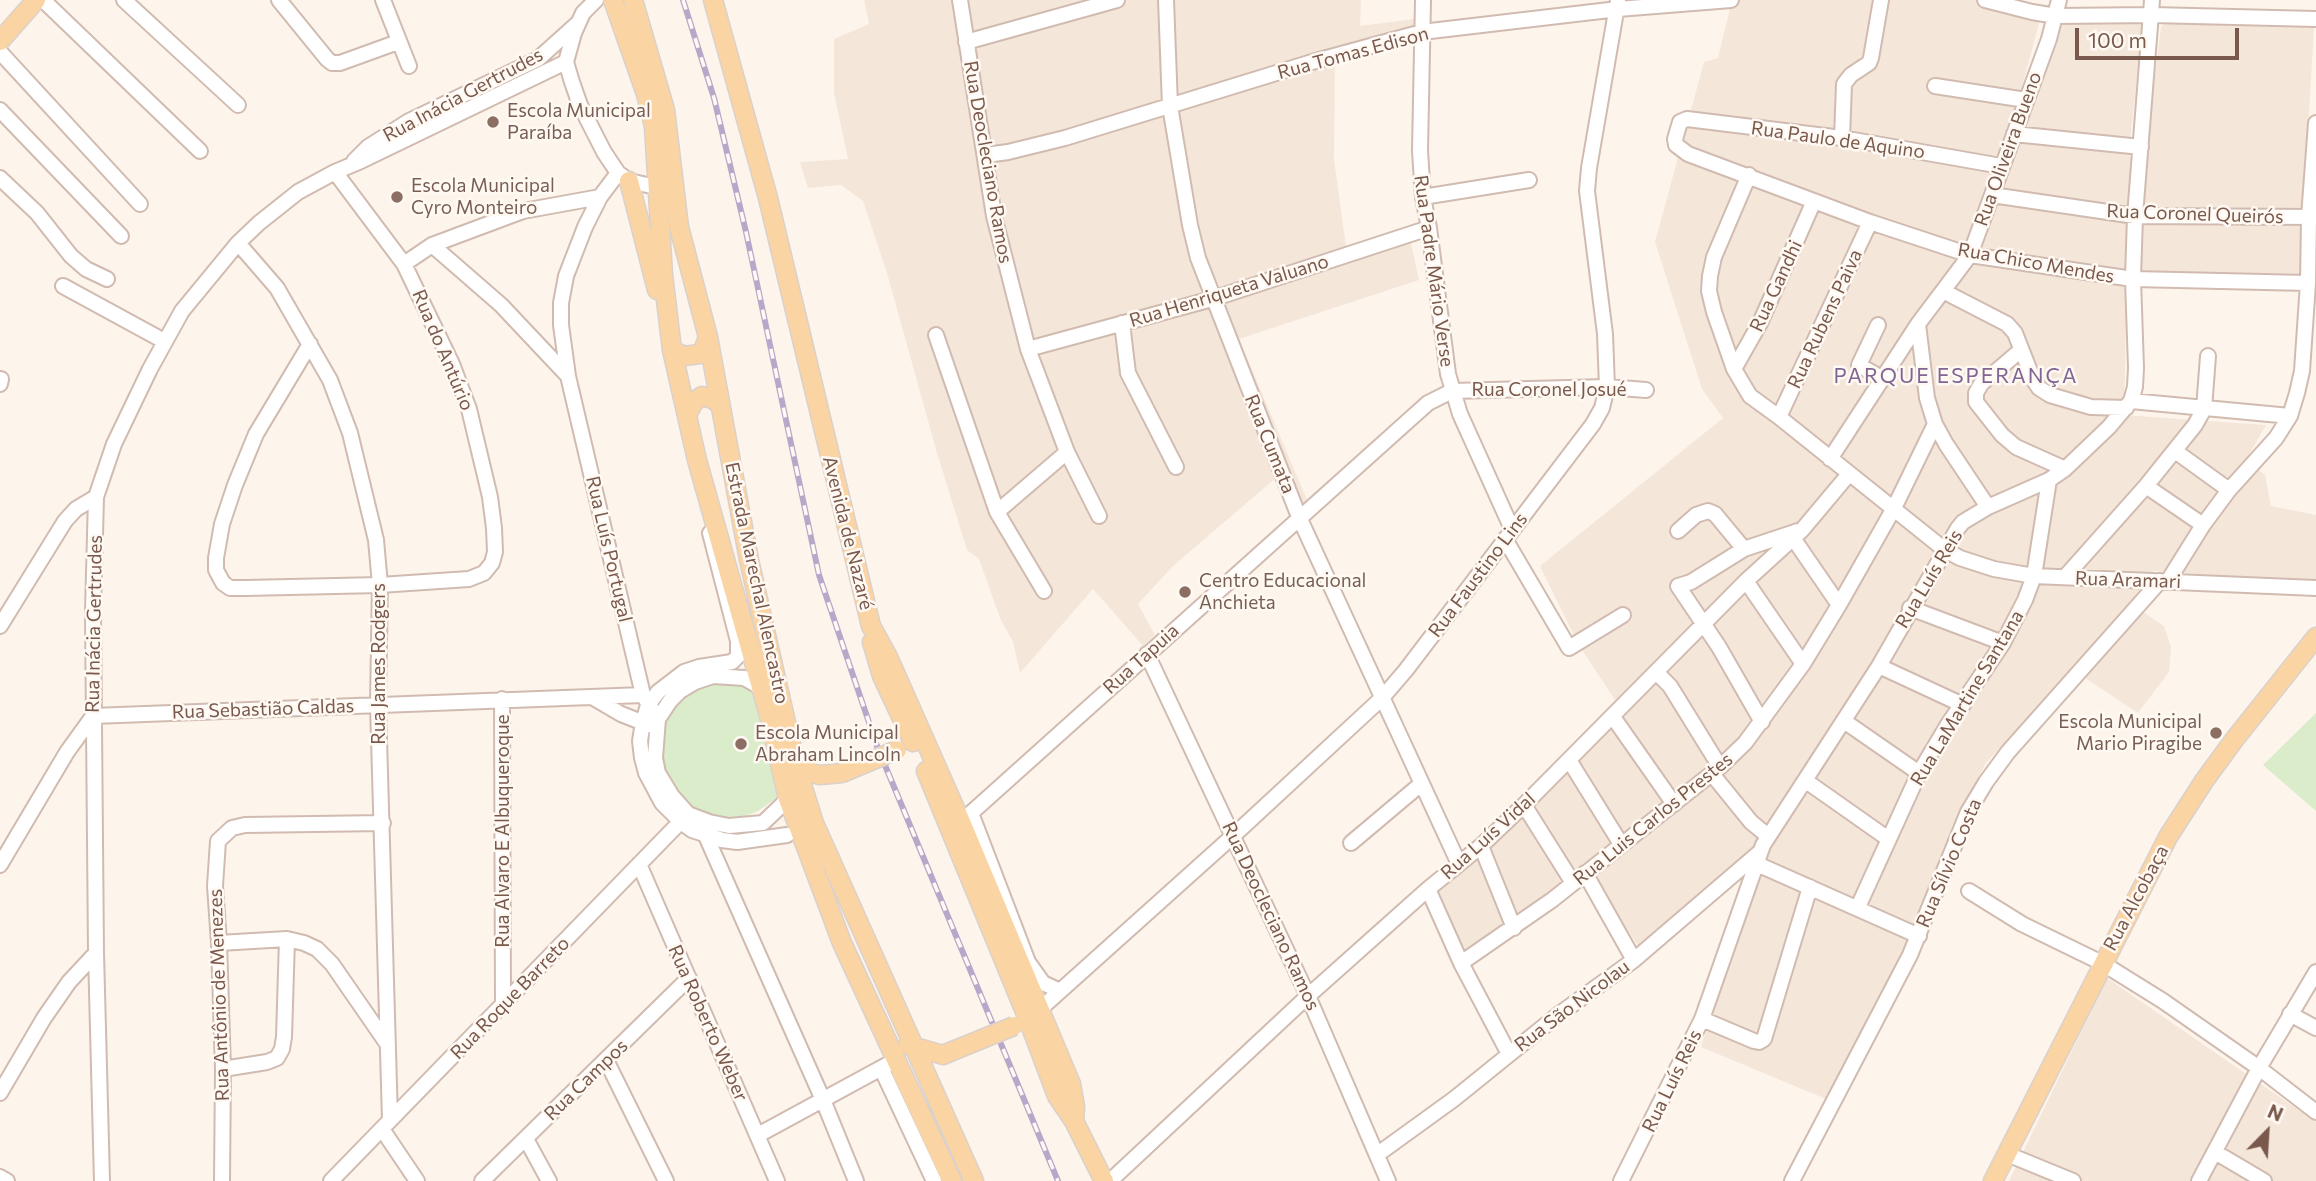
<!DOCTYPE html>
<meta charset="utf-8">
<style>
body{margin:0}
#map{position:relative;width:2316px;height:1181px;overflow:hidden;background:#fdf5ec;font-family:Commissioner,sans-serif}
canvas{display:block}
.north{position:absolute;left:2232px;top:1097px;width:70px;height:70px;-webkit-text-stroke:5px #fff9f3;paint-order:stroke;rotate:24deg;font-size:19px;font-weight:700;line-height:28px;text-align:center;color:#7a594d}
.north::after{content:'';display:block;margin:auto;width:24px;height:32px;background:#7a594d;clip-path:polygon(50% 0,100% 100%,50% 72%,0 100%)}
.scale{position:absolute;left:2075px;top:28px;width:164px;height:32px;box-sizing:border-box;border:4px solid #7a594d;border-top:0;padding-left:9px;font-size:21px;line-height:24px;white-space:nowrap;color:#7a594d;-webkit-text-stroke:5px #fff9f3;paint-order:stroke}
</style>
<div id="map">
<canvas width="2316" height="1181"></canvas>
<div class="north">N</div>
<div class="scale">100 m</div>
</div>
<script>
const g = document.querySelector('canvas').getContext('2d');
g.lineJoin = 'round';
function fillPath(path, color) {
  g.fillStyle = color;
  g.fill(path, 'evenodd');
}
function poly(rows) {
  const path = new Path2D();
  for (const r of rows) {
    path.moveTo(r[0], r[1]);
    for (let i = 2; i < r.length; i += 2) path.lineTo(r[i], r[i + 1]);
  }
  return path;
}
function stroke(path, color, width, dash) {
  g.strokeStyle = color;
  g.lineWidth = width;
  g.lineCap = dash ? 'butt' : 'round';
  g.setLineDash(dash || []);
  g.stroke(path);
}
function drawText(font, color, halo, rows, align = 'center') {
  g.font = font + ' Commissioner,sans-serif';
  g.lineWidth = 5;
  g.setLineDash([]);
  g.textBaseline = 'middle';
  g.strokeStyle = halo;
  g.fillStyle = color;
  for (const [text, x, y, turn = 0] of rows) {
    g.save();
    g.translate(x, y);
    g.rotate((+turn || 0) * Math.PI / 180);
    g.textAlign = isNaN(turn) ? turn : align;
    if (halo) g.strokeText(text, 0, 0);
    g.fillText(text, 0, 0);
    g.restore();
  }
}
fillPath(poly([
 [864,0,1361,0,1360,26,1414,19,1412,42,1335,62,1334,159,1346,247,1408,230,1419,280,1239,339,1307,500,1292,511,1277,477,1173,566,1138,604,1155,635,1143,646,1093,589,1020,673,1013,642,1000,618,979,559,967,550,937,453,887,273,863,201,841,185,808,188,800,162,848,159,834,93,834,39,869,24],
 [1732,0,2017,0,2017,16,2040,20,2009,135,2145,155,2161,27,2170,18,2314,27,2300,274,2127,272,2124,415,2266,425,2246,460,2265,475,2271,506,2316,515,2316,582,2154,571,2130,603,2164,626,2171,647,2169,672,2138,713,2073,670,1986,763,1962,808,1914,928,1868,1021,1826,1099,1701,1047,1766,849,1756,844,1714,887,1638,946,1587,867,1463,951,1435,892,1623,712,1578,644,1540,566,1723,418,1702,389,1655,242,1704,62,1718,58],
 [2067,19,2143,23,2130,141,2025,128,2058,25],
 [2107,978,2316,1122,2316,1181,2009,1181]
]), '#f5e6da');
fillPath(poly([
 [716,682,743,684,753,691,779,796,758,811,735,820,715,819,689,808,665,773,661,757,664,725,670,713,689,692],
 [2316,713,2316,811,2263,765]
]), '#daecc9');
const minor = poly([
 [43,0,200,151],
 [124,0,238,105],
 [279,0,327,59,332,63,340,63,398,42],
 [383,0,409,66],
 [596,0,583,13,574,33,566,62,572,82,580,105,604,152,618,173,629,181,656,187],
 [960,0,994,216,1028,349,1067,452,1099,516],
 [1166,0,1170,106,1190,225,1198,258,1299,517,1459,864],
 [1423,0,1420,151,1423,197,1429,228,1448,374,1460,414,1512,529],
 [1985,0,2032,12,2056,16,2152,15,2316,19],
 [966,42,1117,0],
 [0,52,140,204],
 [1935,86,2026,100],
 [0,110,121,236],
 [2014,134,2141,147],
 [1842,138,1844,84,1851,75,1869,63,1871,58,1881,0],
 [986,155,1008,152,1065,138,1312,62,1422,32,1618,9,1731,0],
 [354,161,368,147,409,121,538,59,577,24],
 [2001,166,1842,138,1687,119,1680,122,1675,139,1676,145,1688,154,1870,222,1970,255,2133,279,2308,283],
 [618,173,600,197,585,227,566,276,561,303,561,325,568,376,643,695,658,719],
 [1749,175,1714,257,1710,276,1709,291,1714,312,1734,369,1750,396,1779,417,1945,550,1960,558,1994,569,2034,576,2316,588],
 [0,178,37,213,71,256,86,269,107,279],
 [1992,195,2135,216,2316,217],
 [1423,197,1529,180],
 [238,243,277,288,330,380,350,433,376,540,380,585,378,704,390,1120],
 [432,245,501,305,568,376],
 [404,264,432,245,523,211,600,197],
 [63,286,164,341],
 [1943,291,2007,324,2015,333,2033,379,2039,388,2050,395,2091,407,2126,408],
 [1122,323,1128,373,1176,467],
 [1918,324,1927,398,1935,424,1946,444,1988,507],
 [1878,325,1859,365,1883,379],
 [936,335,997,512],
 [310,344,256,434,235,485,222,524,216,558,216,570,223,583,230,588,245,588,380,585,469,579,484,573,492,563,495,552,494,528,490,497,469,409,452,364,404,264,335,172],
 [1028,349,1212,299,1429,228],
 [2021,350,1981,384,1976,393,1976,402,2002,435,2016,447,2065,469],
 [1734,369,1760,323,1814,201],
 [0,384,1,379],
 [2131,401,2290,416],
 [1779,417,1870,222],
 [2175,451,2229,490],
 [1830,459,1918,324,1970,255,2049,39,2059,0],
 [2146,486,2203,525],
 [1678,531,1696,515,1708,511,1715,514,1744,549],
 [710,533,738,641,738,656,732,662,699,667,684,672,658,692,648,705,643,722,640,741,642,758,646,773,662,803,681,822,692,830,722,840,737,842,787,835],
 [1793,538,1839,605],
 [1505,539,1569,648,1623,615],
 [2065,577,2146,486,2195,425,2204,409,2208,356],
 [1746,581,1803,664],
 [2168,581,2203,525,2229,490,2276,438,2290,416,2297,393,2302,371,2308,283,2309,217,2316,123],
 [1044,591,997,512,1067,452],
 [1910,608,2003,643],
 [0,626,65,521,76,509,96,497],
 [1147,654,1308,996,1388,1181],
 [1879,666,1963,705],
 [1657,673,1670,686,1720,767],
 [760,687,744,678,713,676,695,682,680,691,670,701,658,719,655,758,658,773,672,796,688,814,709,822,729,826,763,823,788,799],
 [592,697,621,714,649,725],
 [502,699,503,1004],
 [1613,717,1674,804],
 [1844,721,1919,773],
 [1762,722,1719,647,1678,586,1691,582,1744,549,1798,531],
 [1569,760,1621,844],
 [1712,774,1751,822,1768,836],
 [1806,781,1887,838],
 [1524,805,1573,883],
 [971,813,1028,962,1043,983,1060,991],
 [961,822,1428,403,1452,391,1607,387,1646,390],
 [706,836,823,1100,856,1181],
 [1351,843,1421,784],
 [1481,846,1514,928],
 [639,864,777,1181],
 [1757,864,1919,936],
 [0,865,67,752,93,716,643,695],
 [1585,873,1634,960],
 [1428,889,1461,963,1509,1054],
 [1969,891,2022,924,2102,963,2163,1001,2259,1068,2316,1112],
 [1858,907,1919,773,1947,726,2003,643,2025,600,2034,576,2049,480],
 [219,943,287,939,304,943,317,949,332,964,388,1045],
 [1461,963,1552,900,1720,767,1745,743,1803,664,1839,605,1894,508,1935,424],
 [1039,1010,1234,835,1382,698,1406,670,1593,424,1602,408,1607,387,1605,334,1587,191,1589,168,1618,0],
 [2290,1014,2316,1028],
 [1702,1019,1754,1041,1759,1042,1764,1039,1810,887],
 [606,1060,666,1181],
 [881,1068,934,1181],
 [223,1069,267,1062,277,1058,282,1049,284,1037,287,939],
 [0,1093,44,1018,69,982,96,953],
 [382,1129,417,1181],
 [758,1135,896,1060],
 [526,1139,549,1181],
 [2215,1152,2264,1181],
 [1378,1154,1454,1099,1558,1015,1634,960,1761,851],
 [2007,1154,2073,1181],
 [0,1177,7,1181],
 [102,1181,96,953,93,611,96,497,114,444,150,369,182,311,238,243,259,223,298,192,335,172,361,161,566,62],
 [222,1181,223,1069,219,943,215,886,218,841,232,828,245,825,383,823],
 [331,1181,688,814],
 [482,1181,689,978],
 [1110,1181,1308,996,1428,889,1481,846,1524,805,1746,581,1802,530,1849,474],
 [1621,1181,1702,1019,1763,845,1879,666,1958,528,1963,522,1988,507,2049,480,2065,469,2109,427,2131,401,2135,387,2136,368,2133,279,2135,216,2152,0],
 [1792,1181,1910,955,1968,812,1986,782,2008,752,2160,581],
 [2199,1181,2259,1068,2316,972]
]);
const major = poly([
 [613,0,646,94,654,126,663,275,672,350,697,460,770,719,788,799,842,943,952,1181],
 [633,0,665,110,679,227,708,337,749,560,795,762,814,823,974,1181],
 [713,0,768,198,871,626,888,657,961,822,1071,1084,1075,1107,1074,1121],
 [0,41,36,0],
 [629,181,657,290],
 [672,350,684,356,700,354,704,348,708,337],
 [688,413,694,402,702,396,713,399,720,405],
 [872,642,882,676,913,742],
 [795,762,812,773,820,775,842,773],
 [926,771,1028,1019,1057,1096,1074,1121,1104,1181],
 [908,1045,943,1055,950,1052],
 [1993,1181,2168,837,2204,781,2234,740,2316,637]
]);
stroke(minor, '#d1bbb0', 18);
stroke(major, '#dad1cd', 21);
stroke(minor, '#fff', 14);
stroke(major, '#fbd4a4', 18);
const rail = poly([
 [683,0,714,98,746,232,819,575,877,746,1058,1181]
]);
stroke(rail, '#b7a8c9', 6);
stroke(rail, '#fff9f3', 3.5, [10]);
const majorBridge = poly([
 [842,773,897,750],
 [950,1052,1014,1026]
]);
stroke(majorBridge, '#dad1cd', 21, []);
stroke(majorBridge, '#fbd4a4', 18);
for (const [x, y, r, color] of [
 [493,122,7,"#8d6e63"],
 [397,197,7,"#8d6e63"],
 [1185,592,7,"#8d6e63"],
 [2216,733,7,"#8d6e63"],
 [741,744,7,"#8d6e63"]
]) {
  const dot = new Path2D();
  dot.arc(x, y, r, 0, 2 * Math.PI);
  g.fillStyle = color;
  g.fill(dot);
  stroke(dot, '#fff9f3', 2.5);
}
drawText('19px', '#7a594d', '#fff9f3', [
 ["Rua Tomas Edison",1353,53,-15],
 ["Rua Inácia Gertrudes",463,95,-28],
 ["Rua Paulo de Aquino",1838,140,8],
 ["Rua Oliveira Bueno",2008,149,-70],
 ["Rua Deocleciano Ramos",988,162,80],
 ["Rua Coronel Queirós",2195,214,2],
 ["Rua Chico Mendes",2036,263,10],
 ["Rua Padre Mário Verse",1434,271,82],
 ["Rua Gandhi",1776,286,-65],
 ["Rua Henriqueta Valuano",1229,291,-17],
 ["Rua Rubens Paiva",1825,319,-65],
 ["Rua do Antúrio",443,350,67],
 ["Rua Coronel Josué",1549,390],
 ["Rua Cumata",1270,444,68],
 ["Avenida de Nazaré",848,533,76],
 ["Rua Luís Portugal",609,549,77],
 ["Rua Faustino Lins",1478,575,-53],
 ["Rua Luís Reis",1929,579,-59],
 ["Rua Aramari",2128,580,2],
 ["Estrada Marechal Alencastro",757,583,78],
 ["Rua Inácia Gertrudes",94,624,-89],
 ["Rua Tapuia",1141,659,-42],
 ["Rua James Rodgers",379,664,-90],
 ["Rua LaMartine Santana",1967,698,-59],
 ["Rua Sebastião Caldas",263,709,-2],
 ["Rua Luis Carlos Prestes",1653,819,-39],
 ["Rua Alvaro E Albuqueroque",503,831,-90],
 ["Rua Luís Vidal",1488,836,-42],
 ["Rua Sílvio Costa",1949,863,-67],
 ["Rua Alcobaça",2136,898,-62],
 ["Rua Deocleciano Ramos",1271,916,65],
 ["Rua Antônio de Menezes",219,995,-92],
 ["Rua Roque Barreto",510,998,-46],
 ["Rua São Nicolau",1572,1006,-37],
 ["Rua Roberto Weber",708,1023,66],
 ["Rua Campos",586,1080,-44],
 ["Rua Luís Reis",1672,1081,-64]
]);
drawText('19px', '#785e54', '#fff9f3', [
 ["Escola Municipal",507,111],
 ["Paraíba",507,133],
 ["Escola Municipal",411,186],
 ["Cyro Monteiro",411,208],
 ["Centro Educacional",1199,581],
 ["Anchieta",1199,603],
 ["Escola Municipal",2202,722,"right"],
 ["Mario Piragibe",2202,744,"right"],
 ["Escola Municipal",755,733],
 ["Abraham Lincoln",755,755]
], 'left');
g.letterSpacing = '2px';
drawText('21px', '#816695', '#fff9f3', [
 ["PARQUE ESPERANÇA",1956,376]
]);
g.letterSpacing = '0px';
</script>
